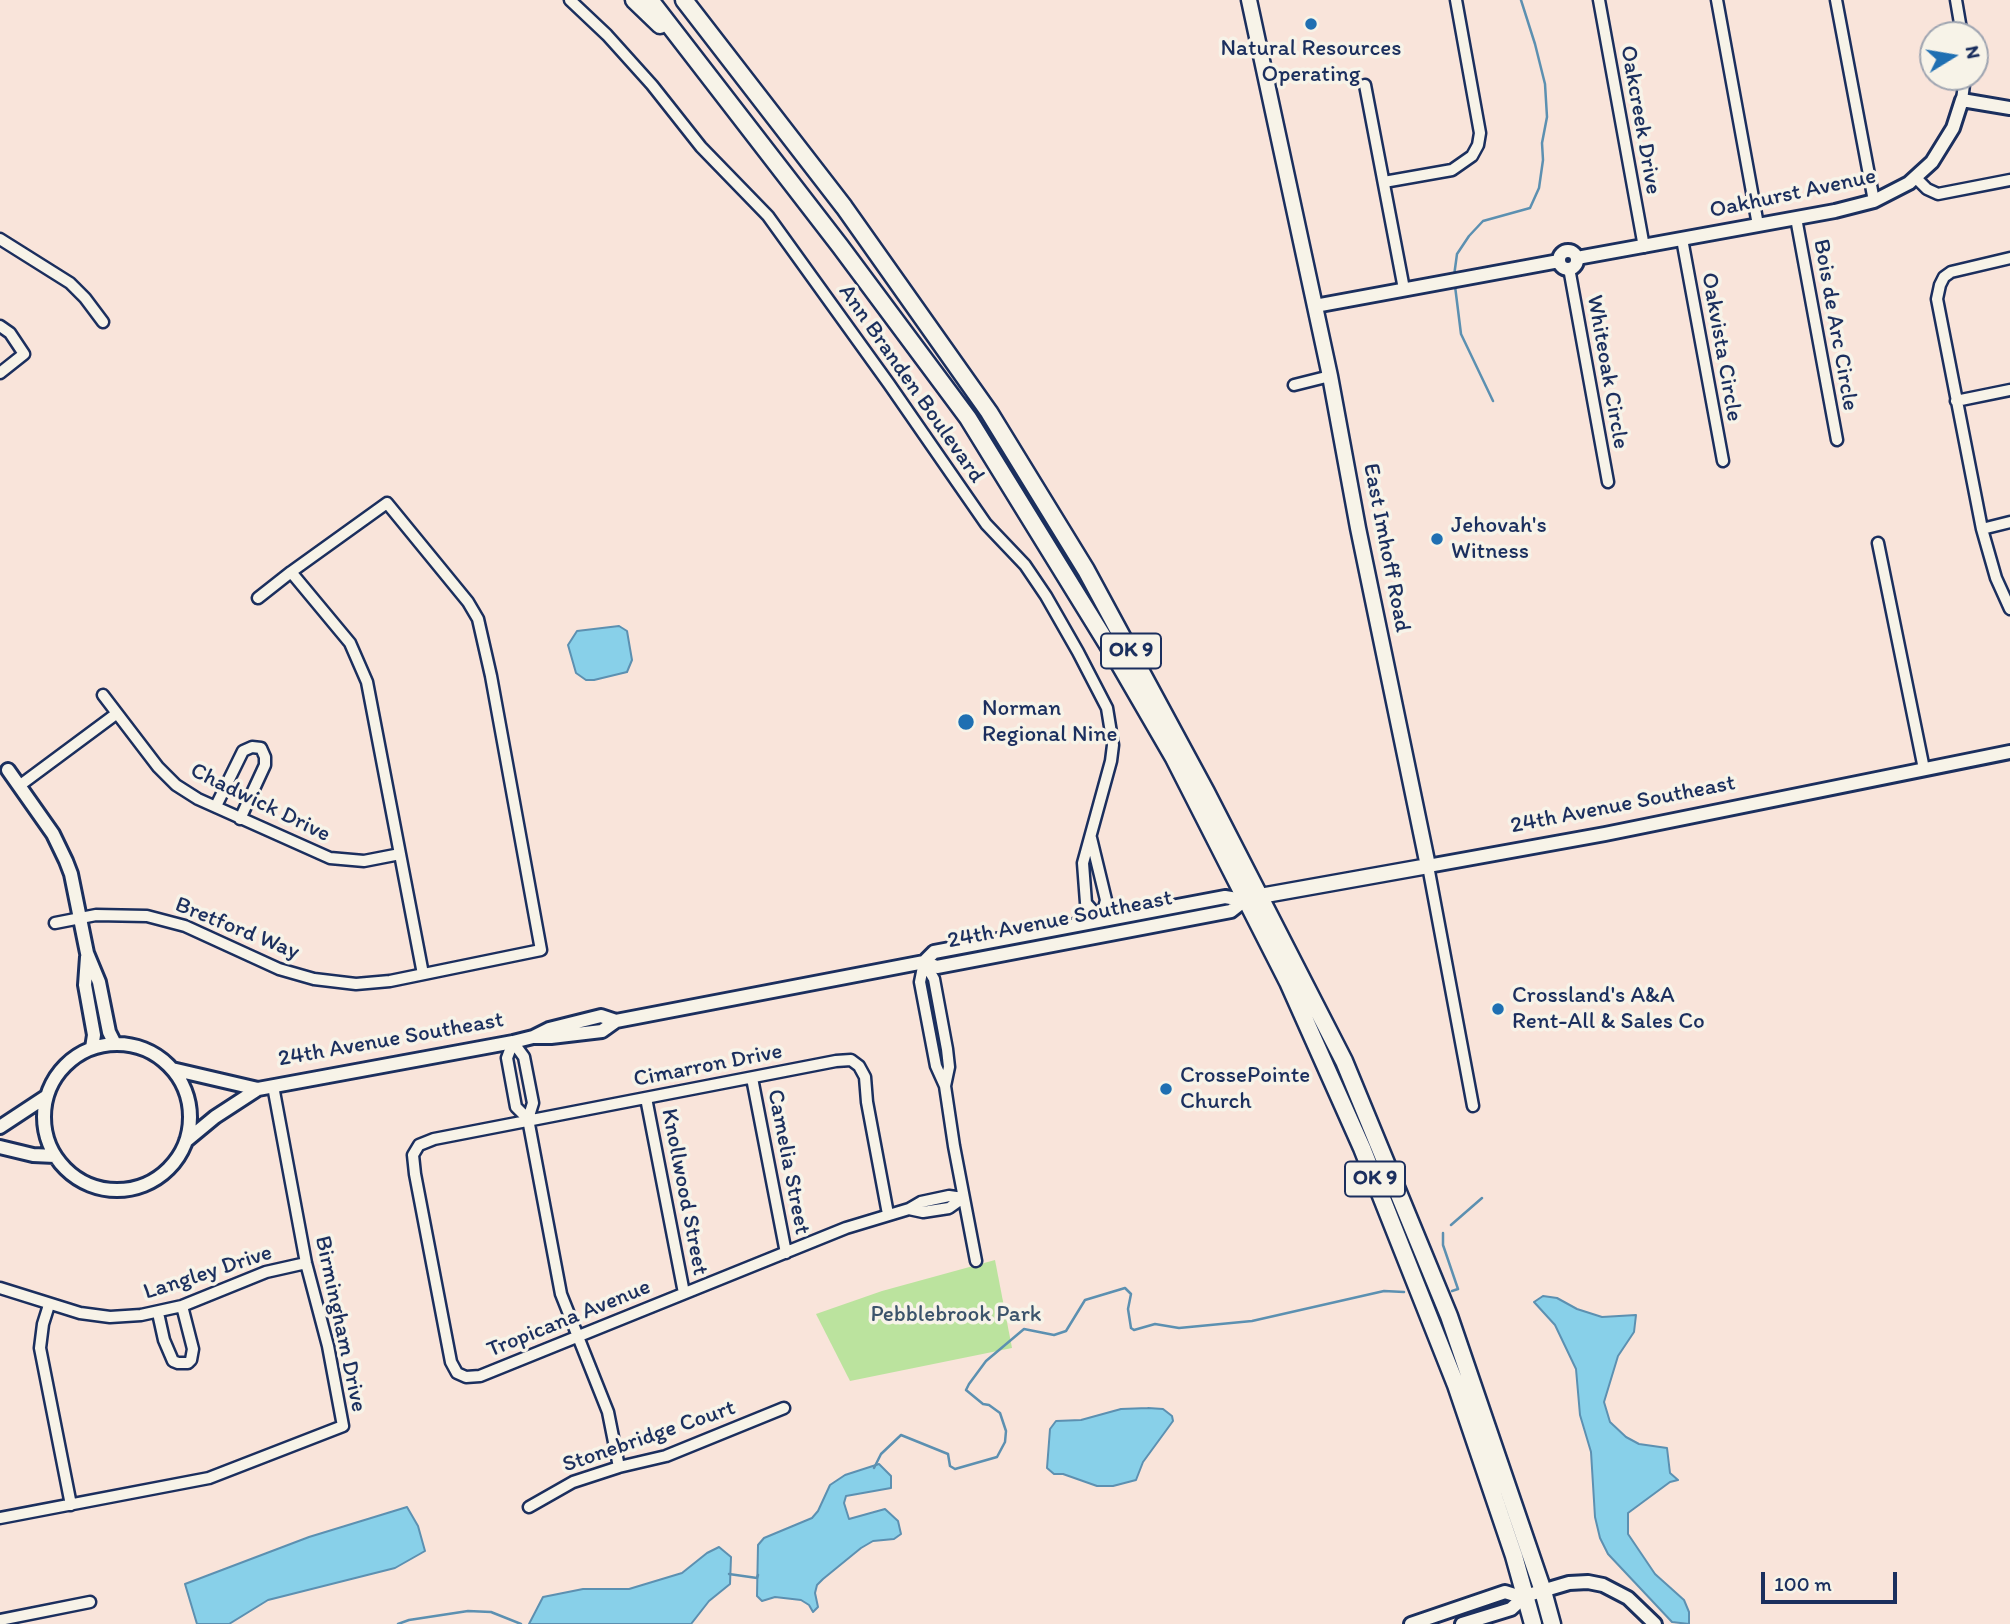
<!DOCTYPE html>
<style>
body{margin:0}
#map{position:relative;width:2010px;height:1624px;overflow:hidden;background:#f9e4da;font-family:Itim,sans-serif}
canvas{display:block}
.north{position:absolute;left:1919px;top:21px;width:70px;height:70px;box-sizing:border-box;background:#f7f3e8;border:2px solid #9fa5b1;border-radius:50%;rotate:79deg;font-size:19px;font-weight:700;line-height:28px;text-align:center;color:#1b2f5e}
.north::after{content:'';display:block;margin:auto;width:24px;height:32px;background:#1f6fb2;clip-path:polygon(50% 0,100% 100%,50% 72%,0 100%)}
.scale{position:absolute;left:1761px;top:1572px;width:136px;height:32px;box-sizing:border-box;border:4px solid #1b2f5e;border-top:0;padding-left:9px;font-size:21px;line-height:24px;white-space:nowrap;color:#1b2f5e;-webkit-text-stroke:5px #f7f3e8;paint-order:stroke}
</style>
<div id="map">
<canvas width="2010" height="1624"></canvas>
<div class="north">N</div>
<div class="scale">100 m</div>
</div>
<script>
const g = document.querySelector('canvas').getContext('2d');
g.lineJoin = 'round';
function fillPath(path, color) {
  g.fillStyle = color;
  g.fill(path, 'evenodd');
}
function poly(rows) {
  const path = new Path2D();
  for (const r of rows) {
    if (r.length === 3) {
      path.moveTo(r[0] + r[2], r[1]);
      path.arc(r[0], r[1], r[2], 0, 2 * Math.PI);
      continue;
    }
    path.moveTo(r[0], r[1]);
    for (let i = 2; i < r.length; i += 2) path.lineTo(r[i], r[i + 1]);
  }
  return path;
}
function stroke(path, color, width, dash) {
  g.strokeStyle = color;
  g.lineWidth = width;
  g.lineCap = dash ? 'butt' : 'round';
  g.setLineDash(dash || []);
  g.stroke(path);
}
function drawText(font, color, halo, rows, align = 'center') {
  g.font = font + ' Itim,sans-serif';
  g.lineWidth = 7;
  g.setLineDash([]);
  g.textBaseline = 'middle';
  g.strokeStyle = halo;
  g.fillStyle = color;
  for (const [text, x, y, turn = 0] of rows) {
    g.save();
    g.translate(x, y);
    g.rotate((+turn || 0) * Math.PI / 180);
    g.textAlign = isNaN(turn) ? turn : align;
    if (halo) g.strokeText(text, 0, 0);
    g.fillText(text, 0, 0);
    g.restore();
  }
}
fillPath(poly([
 [995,1260,1012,1348,850,1381,816,1314,882,1291]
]), '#bbe39e');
const water = poly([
 [619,626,627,631,632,660,627,672,594,680,586,680,576,673,568,645,577,631,619,626],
 [1543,1296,1557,1298,1577,1309,1602,1317,1636,1315,1634,1332,1618,1356,1604,1402,1610,1422,1626,1437,1639,1444,1667,1448,1670,1473,1678,1480,1670,1482,1628,1513,1628,1534,1655,1574,1684,1600,1689,1612,1689,1624,1672,1622,1608,1554,1600,1538,1595,1517,1591,1452,1580,1415,1576,1369,1555,1325,1534,1302,1543,1296],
 [1148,1408,1163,1409,1172,1416,1173,1421,1143,1462,1136,1480,1113,1486,1097,1486,1063,1474,1054,1474,1047,1468,1050,1429,1056,1421,1081,1420,1121,1409,1148,1408],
 [879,1464,891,1476,891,1488,846,1496,844,1503,849,1519,885,1509,898,1521,901,1534,894,1539,873,1541,861,1548,823,1579,817,1585,815,1593,818,1607,813,1612,809,1605,801,1600,775,1597,762,1601,757,1596,758,1545,764,1538,812,1518,818,1511,830,1485,845,1475,879,1464],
 [407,1507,418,1526,425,1551,395,1568,268,1600,229,1624,197,1624,185,1584,309,1537,407,1507],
 [719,1547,731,1557,730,1584,709,1601,691,1624,529,1624,543,1597,583,1589,629,1589,682,1573,707,1553,719,1547]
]);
fillPath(water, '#88d0e9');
stroke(water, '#5c90b1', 2);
stroke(poly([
 [1454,276,1457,254,1469,236,1483,221,1530,208,1539,188,1543,160,1542,143,1547,117,1545,84,1535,44,1521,0],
 [1455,286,1461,334,1493,401],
 [1451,1225,1482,1198],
 [1443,1233,1443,1245,1458,1289,1452,1291],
 [874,1468,881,1454,901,1435,948,1454,950,1466,955,1469,997,1457,1005,1442,1006,1431,1000,1413,989,1405,983,1404,966,1390,969,1384,986,1361,1024,1329,1054,1335,1066,1331,1085,1300,1125,1288,1131,1294,1128,1309,1131,1328,1134,1330,1155,1324,1179,1328,1252,1321,1384,1291,1404,1292],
 [729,1574,757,1578,758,1575],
 [398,1624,409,1620,468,1611,491,1612,521,1624]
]), '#5c90b1', 2.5);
const minor = poly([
 [570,0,607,35,652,85,701,147,768,216,889,384,986,524,1025,565,1046,596,1078,652,1107,708,1113,745,1111,761,1083,863,1086,903,1101,920],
 [1599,0,1644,247],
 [1717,0,1758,225],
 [1836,0,1874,201],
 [1956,0,1962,35],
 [1365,85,1404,289],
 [1962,100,1965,77],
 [1916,178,1927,189,1938,194,2010,180],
 [1384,182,1452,170,1472,156,1478,145,1480,133,1456,0],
 [1796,218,1837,440],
 [0,239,70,283,85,298,103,322],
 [1682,239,1723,461],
 [2010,258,1951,272,1944,277,1940,285,1937,299,1982,529,1996,578,2010,609],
 [1569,268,1608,482],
 [0,326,10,333,24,354,0,373],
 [1294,385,1330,376],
 [1956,401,2010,390],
 [1982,529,2010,522],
 [1878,543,1924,769],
 [258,598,291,572],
 [103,695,158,767,176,785,198,799,330,858,364,861,400,854],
 [19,786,116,714],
 [216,806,243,751,252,747,261,748,265,757,265,765,240,819],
 [1091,838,1106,900,1101,920],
 [1428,866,1473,1106],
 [55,923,96,915,147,916,185,926,279,969,314,979,356,984,390,981,541,950,491,676,478,619,468,602,387,503,291,572,350,643,367,682,423,974],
 [924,962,934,979,947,1049,949,1067,945,1086,936,1066,920,982,924,962],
 [513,1042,524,1057,533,1103,528,1119,561,1294,608,1412,619,1467],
 [513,1042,507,1058,516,1107,528,1119],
 [752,1078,786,1253],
 [945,1086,954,1146,976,1261],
 [646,1098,684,1293],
 [949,1196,963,1198,949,1208,923,1212,909,1209,921,1202,949,1196],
 [888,1214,867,1102,865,1077,859,1066,851,1060,836,1061,434,1139,419,1145,413,1155,415,1174,451,1362,457,1373,466,1377,480,1376,846,1228,909,1209],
 [0,1288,80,1313,110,1317,141,1315,182,1306,266,1272,306,1263],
 [49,1305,43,1324,40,1348,71,1505],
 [158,1313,164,1340,173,1361,178,1363,188,1363,191,1360,193,1349,182,1306],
 [529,1507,573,1482,619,1467,666,1456,784,1408],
 [0,1518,209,1478,343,1426,328,1346,306,1263,273,1086],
 [0,1620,90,1602]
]);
const tertiary = poly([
 [1568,260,9],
 [1577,258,1835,211,1874,201,1909,183,1932,162,1953,128,1962,100,2010,108],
 [1315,306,1559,261],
 [8,770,53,834,66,861,71,874,87,953,99,982,109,1032,115,1044],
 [1428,866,1605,834,2010,752],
 [87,957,85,985,94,1035,92,1048],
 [924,962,934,952,1225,897,1243,900],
 [533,1037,551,1037,602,1031,616,1021,924,962,937,967,1231,911,1246,899],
 [117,1117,73],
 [172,1069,258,1089],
 [0,1127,47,1096],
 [186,1141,215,1117,258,1089,513,1042,533,1037,549,1029,601,1016,616,1021],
 [0,1147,33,1155,55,1156],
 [1411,1624,1505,1592,1521,1597],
 [1462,1624,1511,1609,1525,1596,1569,1583,1588,1582,1603,1585,1628,1598,1655,1624]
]);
const secondary = poly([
 [1249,0,1330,376,1358,528,1428,866,1249,898]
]);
const trunk = poly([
 [634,0,660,25],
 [650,0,840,246,968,418,1116,658,1174,758,1288,982,1362,1148,1456,1385,1514,1556,1533,1624],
 [684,0,844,207,989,412,1086,570,1206,792,1344,1061,1449,1316,1543,1591,1552,1624]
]);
stroke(minor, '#1b2f5e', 15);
stroke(tertiary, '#1b2f5e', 18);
stroke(secondary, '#1b2f5e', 19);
stroke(trunk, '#1b2f5e', 21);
stroke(minor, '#f7f3e8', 10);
stroke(tertiary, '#f7f3e8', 12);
stroke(secondary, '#f7f3e8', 14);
stroke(trunk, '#f7f3e8', 16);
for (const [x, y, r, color] of [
 [1311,24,7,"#1f6fb2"],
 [1437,539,7,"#1f6fb2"],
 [966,722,9,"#1f6fb2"],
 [1498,1009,7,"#1f6fb2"],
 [1166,1089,7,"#1f6fb2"]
]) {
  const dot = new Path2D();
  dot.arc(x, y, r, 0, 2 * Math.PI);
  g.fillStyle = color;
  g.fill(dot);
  stroke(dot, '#f7f3e8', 2.5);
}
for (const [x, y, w] of [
 [1131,651,60],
 [1375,1179,60]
]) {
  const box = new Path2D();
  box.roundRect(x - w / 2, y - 17.5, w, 35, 5);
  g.fillStyle = '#f7f3e8';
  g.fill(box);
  stroke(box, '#1b2f5e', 2);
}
drawText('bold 21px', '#1b2f5e', null, [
 ["OK 9",1131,651],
 ["OK 9",1375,1179]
]);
drawText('23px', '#1b2f5e', '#f7f3e8', [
 ["Natural Resources",1311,49,"center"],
 ["Operating",1311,75,"center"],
 ["Jehovah's",1451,526],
 ["Witness",1451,552],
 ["Norman",982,709],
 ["Regional Nine",982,735],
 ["Crossland's A&A",1512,996],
 ["Rent-All & Sales Co",1512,1022],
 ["CrossePointe",1180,1076],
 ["Church",1180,1102]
], 'left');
drawText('23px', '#1b2f5e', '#f7f3e8', [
 ["Oakcreek Drive",1640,120,80],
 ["Oakhurst Avenue",1793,194,-12],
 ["Bois de Arc Circle",1835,325,80],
 ["Oakvista Circle",1721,347,80],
 ["Whiteoak Circle",1607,372,80],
 ["Ann Branden Boulevard",911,384,55],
 ["East Imhoff Road",1386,548,79],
 ["Chadwick Drive",260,803,26],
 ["24th Avenue Southeast",1623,805,-11],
 ["24th Avenue Southeast",1060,920,-11],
 ["Bretford Way",237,929,22],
 ["24th Avenue Southeast",391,1040,-10],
 ["Cimarron Drive",708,1066,-11],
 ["Camelia Street",788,1162,79],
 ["Knollwood Street",684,1192,79],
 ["Langley Drive",208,1273,-18],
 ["Tropicana Avenue",569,1319,-22],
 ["Birmingham Drive",340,1324,78],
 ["Stonebridge Court",649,1437,-19]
]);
drawText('23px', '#3b536b', '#f7f3e8', [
 ["Pebblebrook Park",956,1315]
]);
</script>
